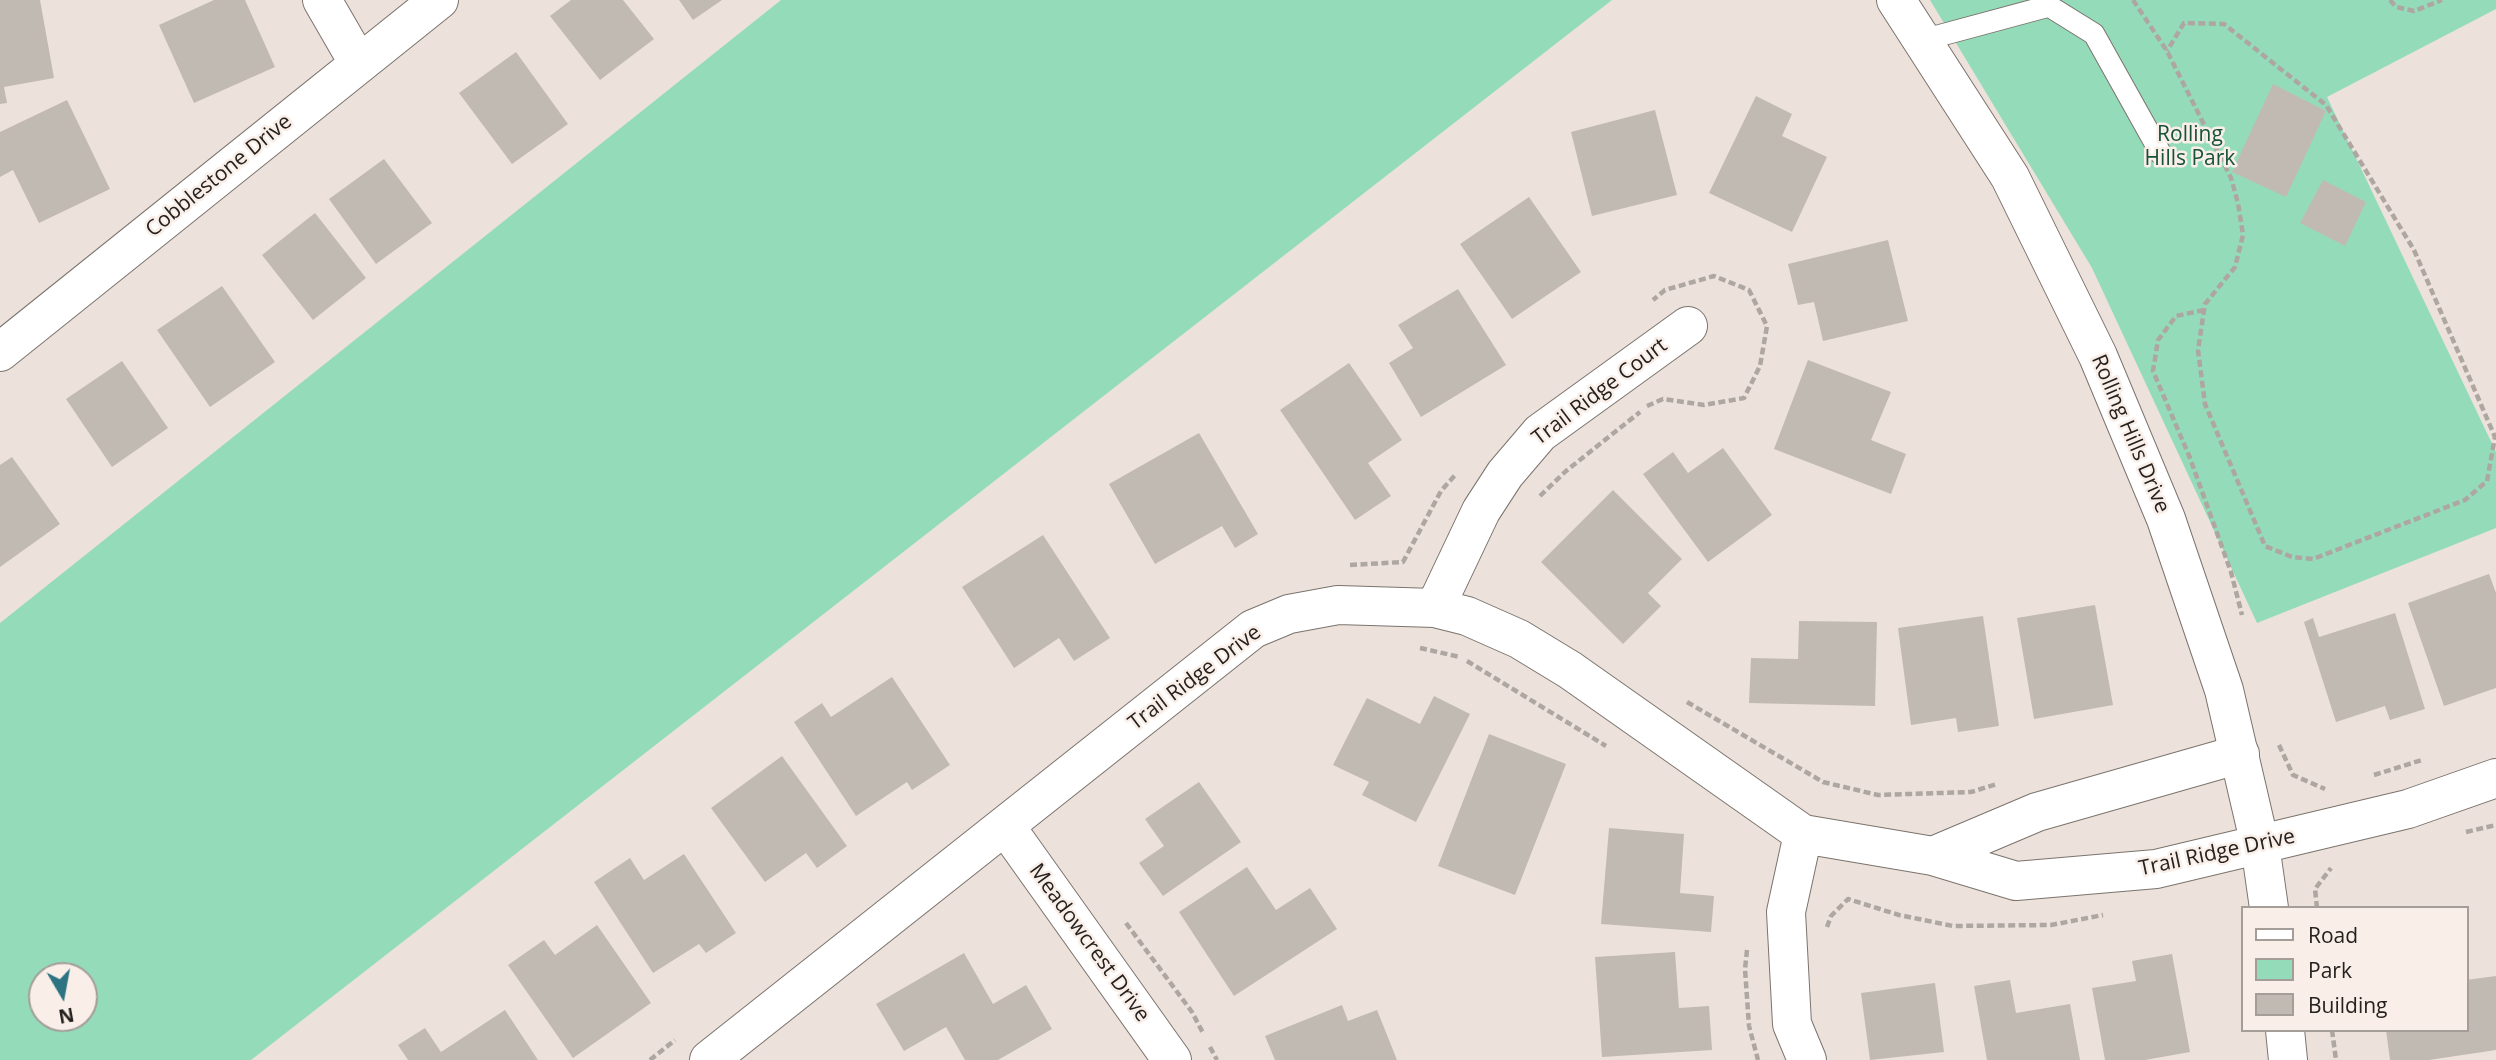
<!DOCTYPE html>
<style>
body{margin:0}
#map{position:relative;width:2496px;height:1060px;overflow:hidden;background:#ece2db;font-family:"Open Sans",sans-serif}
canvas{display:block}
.legend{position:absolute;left:2241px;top:906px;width:228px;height:126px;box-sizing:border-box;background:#f9efe8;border:2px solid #a49d98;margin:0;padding:9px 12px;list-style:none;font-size:21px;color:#25211f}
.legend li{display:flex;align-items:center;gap:14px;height:35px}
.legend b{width:35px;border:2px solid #a49d98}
.north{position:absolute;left:28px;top:962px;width:70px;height:70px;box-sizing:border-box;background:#f9efe8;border:2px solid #a49d98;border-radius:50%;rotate:170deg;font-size:19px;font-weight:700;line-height:28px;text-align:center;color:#25211f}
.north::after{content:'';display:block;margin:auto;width:24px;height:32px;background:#2e7382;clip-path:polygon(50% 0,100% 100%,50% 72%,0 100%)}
</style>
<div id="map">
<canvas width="2496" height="1060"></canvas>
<ul class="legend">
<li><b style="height:9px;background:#fff"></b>Road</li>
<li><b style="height:19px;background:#94dcb9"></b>Park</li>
<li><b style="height:19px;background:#c1bab2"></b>Building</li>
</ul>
<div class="north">N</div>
</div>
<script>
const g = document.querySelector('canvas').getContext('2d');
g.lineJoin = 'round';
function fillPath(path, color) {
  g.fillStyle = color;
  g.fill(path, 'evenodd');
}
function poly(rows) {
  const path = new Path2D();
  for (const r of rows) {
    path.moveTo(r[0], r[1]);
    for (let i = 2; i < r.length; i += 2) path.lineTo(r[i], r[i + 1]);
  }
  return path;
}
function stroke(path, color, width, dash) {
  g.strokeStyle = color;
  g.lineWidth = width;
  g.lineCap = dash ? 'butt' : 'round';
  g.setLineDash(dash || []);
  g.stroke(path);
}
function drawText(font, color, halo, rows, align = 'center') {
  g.font = font + ' "Open Sans",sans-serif';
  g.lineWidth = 5;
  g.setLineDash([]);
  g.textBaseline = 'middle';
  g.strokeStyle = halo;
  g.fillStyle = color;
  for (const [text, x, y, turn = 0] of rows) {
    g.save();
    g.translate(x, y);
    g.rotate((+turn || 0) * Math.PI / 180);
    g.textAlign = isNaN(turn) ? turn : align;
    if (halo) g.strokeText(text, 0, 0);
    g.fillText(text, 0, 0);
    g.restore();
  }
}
fillPath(poly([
 [781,0,1612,0,251,1060,0,1060,0,623],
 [84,976,84,1018,42,1018,42,976],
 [1930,0,2496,0,2496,9,2327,97,2496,452,2496,528,2257,623,2092,268]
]), '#94dcb9');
fillPath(poly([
 [0,0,40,0,54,78,4,87,7,103,0,104],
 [214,0,245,0,275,67,194,103,159,25],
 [571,0,623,0,654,39,600,80,550,16],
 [679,0,722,0,693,20],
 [516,52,568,124,512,164,459,93],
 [2273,84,2326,111,2286,197,2232,172],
 [1756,96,1792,114,1782,136,1827,157,1792,232,1709,193],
 [67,100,110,189,39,223,13,170,0,177,0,132],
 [1655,110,1677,195,1592,216,1571,132],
 [384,159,432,223,376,264,329,199],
 [2323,180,2366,202,2345,246,2300,223],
 [1529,197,1581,272,1512,319,1460,244],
 [315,213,366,278,313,320,262,255],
 [1888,240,1908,321,1823,341,1814,302,1798,305,1788,264],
 [222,286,275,362,210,407,157,330],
 [1458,289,1506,365,1421,417,1389,363,1413,348,1398,325],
 [1808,360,1891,392,1871,440,1906,454,1891,494,1774,449],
 [122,361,168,428,112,467,66,399],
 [1349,363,1402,440,1368,463,1391,496,1355,520,1280,410],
 [1199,433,1258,534,1235,548,1222,526,1155,564,1109,484],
 [1723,448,1772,515,1708,562,1643,474,1673,452,1688,473],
 [12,457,60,524,0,567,0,465],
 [1613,490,1682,559,1648,593,1661,606,1623,644,1541,562],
 [1043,535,1110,638,1074,661,1059,638,1014,668,962,587],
 [2489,574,2496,593,2496,688,2444,706,2408,603],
 [2095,605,2113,705,2034,719,2017,618],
 [2395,613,2425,709,2390,720,2385,706,2336,722,2304,622,2313,618,2319,637],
 [1983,616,1999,726,1958,732,1956,718,1911,725,1898,628],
 [1799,621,1877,622,1875,706,1749,703,1751,658,1798,659],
 [892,677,950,765,912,790,907,782,856,816,794,722,822,703,831,717],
 [1434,696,1470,714,1416,822,1362,795,1369,782,1333,765,1367,698,1420,724],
 [1489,734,1566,764,1515,895,1438,866],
 [782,756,847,846,817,868,806,853,765,882,711,808],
 [1199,782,1241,842,1163,896,1139,863,1164,846,1145,819],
 [1609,828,1684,834,1680,893,1714,896,1711,932,1601,924],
 [684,854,736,933,706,953,699,944,653,973,594,882,630,858,644,880],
 [1247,867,1276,910,1310,888,1337,929,1234,996,1179,912],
 [597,925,651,1003,573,1058,508,965,544,940,555,955],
 [1675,952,1679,1008,1709,1006,1712,1050,1602,1057,1595,957],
 [964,953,993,1004,1026,985,1052,1029,998,1060,965,1060,946,1027,904,1051,876,1004],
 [2172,954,2190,1052,2145,1060,2105,1060,2092,988,2136,981,2132,961],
 [2496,976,2496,1050,2429,1060,2390,1060,2386,1030,2466,1030,2466,980],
 [2010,980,2016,1013,2070,1004,2080,1060,1987,1060,1974,986],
 [1935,983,1944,1052,1870,1060,1861,993],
 [1342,1005,1348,1021,1377,1010,1397,1060,1275,1060,1265,1036],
 [505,1010,538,1060,408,1060,398,1045,425,1028,441,1052]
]), '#c1bab2');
const lane = poly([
 [1923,40,2049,6,2094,34,2161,154]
]);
const street = poly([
 [322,0,359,64],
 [0,352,439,0],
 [1435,608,1481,511,1505,474,1540,433,1688,326],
 [1006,827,1172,1060],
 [1803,834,1786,912,1792,1024,1807,1060],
 [1933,856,2037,812,2240,754],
 [709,1060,1253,629,1289,614,1338,605,1435,608,1467,616,1519,639,1570,670,1803,834,1933,856,2016,881,2156,869,2408,809,2496,778]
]);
const secondary = poly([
 [1896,0,2010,177,2098,356,2166,519,2224,690,2260,845,2269,908],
 [2285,1030,2288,1060]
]);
stroke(lane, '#7b736d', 23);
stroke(street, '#7b736d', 40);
stroke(secondary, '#7b736d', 40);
stroke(poly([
 [2133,0,2167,51,2231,178,2238,203,2243,235,2235,267,2205,304,2198,350,2205,404,2265,546,2292,557,2313,559,2465,500,2487,481,2495,437,2414,250,2326,105,2224,24,2184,23,2167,51],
 [2390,0,2396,7,2414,11,2442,0],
 [2204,310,2176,316,2158,340,2153,371,2190,458,2231,572,2242,615],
 [1647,406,1663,399,1704,405,1744,398,1760,366,1767,326,1749,290,1714,276,1665,290,1653,300],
 [1540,496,1566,471,1640,412],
 [1350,565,1403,562,1441,491,1456,474],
 [1420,648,1460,657],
 [1467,661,1606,746],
 [1687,702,1823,782,1878,795,1971,792,1997,784],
 [2279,745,2293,775,2325,789],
 [2374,775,2422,760],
 [2466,832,2496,825],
 [2317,908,2315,889,2331,868],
 [1126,923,1192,1012,1203,1033],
 [1827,927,1831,916,1848,899,1899,915,1953,926,2051,925,2103,915],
 [1747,950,1745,969,1749,1026,1758,1060],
 [2332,1030,2336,1060],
 [1210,1047,1217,1060],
 [650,1060,675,1040]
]), '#aea6a0', 4.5, [7, 3.5]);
stroke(lane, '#fff', 21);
stroke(street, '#fff', 38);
stroke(secondary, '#fff', 38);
drawText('21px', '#16513a', '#f9efe8', [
 ["Rolling",2190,135],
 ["Hills Park",2190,159]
]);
drawText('21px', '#25211f', '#f9efe8', [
 ["Cobblestone Drive",219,176,-39],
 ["Trail Ridge Court",1600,392,-37],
 ["Rolling Hills Drive",2130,434,67],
 ["Trail Ridge Drive",1195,678,-37],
 ["Trail Ridge Drive",2217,853,-12],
 ["Meadowcrest Drive",1089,943,54]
]);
</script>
